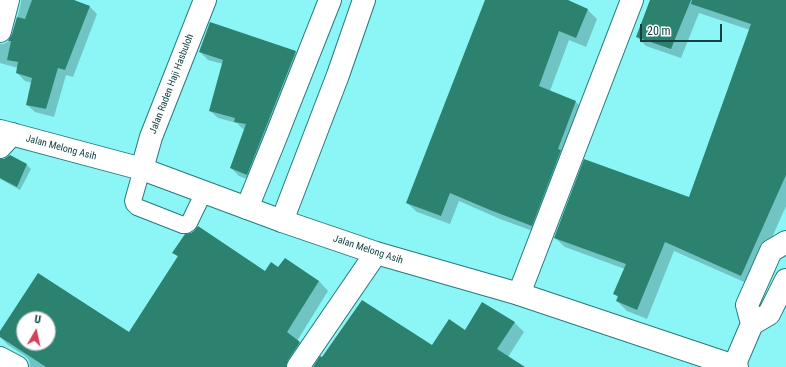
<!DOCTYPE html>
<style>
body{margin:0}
#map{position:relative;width:786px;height:367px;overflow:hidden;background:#8cf6f6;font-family:"Roboto Condensed",sans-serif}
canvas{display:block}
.north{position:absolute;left:16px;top:311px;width:40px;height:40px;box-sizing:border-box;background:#fff;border:1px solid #a1b3b4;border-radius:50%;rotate:9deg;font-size:11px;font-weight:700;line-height:16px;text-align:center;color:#144243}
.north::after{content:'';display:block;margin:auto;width:14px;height:18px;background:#d14158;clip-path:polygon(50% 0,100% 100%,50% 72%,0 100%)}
.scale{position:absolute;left:640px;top:24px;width:82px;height:18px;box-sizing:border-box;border:2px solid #144243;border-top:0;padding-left:5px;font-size:12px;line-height:14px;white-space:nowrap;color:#144243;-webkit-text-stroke:3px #fff;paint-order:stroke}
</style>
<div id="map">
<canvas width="786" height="367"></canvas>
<div class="north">U</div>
<div class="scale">20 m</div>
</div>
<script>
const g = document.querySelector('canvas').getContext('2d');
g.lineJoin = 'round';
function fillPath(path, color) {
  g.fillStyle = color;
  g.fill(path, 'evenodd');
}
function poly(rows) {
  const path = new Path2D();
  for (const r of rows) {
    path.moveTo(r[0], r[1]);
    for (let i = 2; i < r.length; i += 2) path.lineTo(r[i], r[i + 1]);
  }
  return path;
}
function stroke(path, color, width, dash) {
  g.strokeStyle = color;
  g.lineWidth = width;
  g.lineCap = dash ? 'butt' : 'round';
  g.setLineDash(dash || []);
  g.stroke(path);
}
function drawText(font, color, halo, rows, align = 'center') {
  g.font = font + ' "Roboto Condensed",sans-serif';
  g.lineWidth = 4;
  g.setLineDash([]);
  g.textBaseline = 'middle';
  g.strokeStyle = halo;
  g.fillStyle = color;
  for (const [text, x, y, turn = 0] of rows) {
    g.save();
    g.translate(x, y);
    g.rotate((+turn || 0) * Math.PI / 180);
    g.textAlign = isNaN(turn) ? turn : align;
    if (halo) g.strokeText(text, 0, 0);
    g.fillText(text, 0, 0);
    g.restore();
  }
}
fillPath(poly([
 [21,0,71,0,89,6,97,14,73,77,66,75,54,117,35,112,27,105,32,83,25,81,17,73,18,68,0,63,0,44,3,44,9,41,13,35,21,3],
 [486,0,565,0,588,10,597,19,586,47,569,40,550,91,575,101,585,111,541,234,500,219,459,201,450,224,417,212,407,203],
 [651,0,786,0,786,206,751,285,674,251,647,319,627,311,617,301,619,298,614,294,625,269,565,247,555,238,690,199,750,30,699,13,681,58,646,46,637,37],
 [211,23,296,52,304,59,255,182,239,176,231,168,245,130,243,129,237,123,218,118,210,111,223,64,208,60,200,52],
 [10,156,27,165,31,169,20,190,0,179,0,164],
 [174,253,265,273,278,268,319,281,328,291,297,341,309,352,299,367,30,367,29,360,25,356,8,345,0,337,0,333,38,275,130,333,178,257],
 [24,319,48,319,48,343,24,343],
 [514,322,524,332,508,357,523,367,314,367,432,347,465,331]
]), '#0003');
fillPath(poly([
 [32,0,74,0,90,6,65,70,58,68,46,109,26,105,32,78,16,73,18,62,7,60,11,41,8,41,12,34,17,17,25,19],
 [485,0,568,0,588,9,576,38,559,31,539,86,576,101,558,149,561,150,532,226,490,210,450,193,441,216,406,203],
 [650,0,691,0,671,49,636,37],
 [692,0,786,0,786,175,741,276,665,242,637,310,616,301,618,296,613,294,626,264,554,238,584,159,689,197,751,24,691,4],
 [210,22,296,51,247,175,230,168,246,124,234,122,235,118,209,111,223,60,199,52],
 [10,155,27,164,17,187,0,178,0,159,4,159],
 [198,226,265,271,271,262,278,267,285,258,319,281,287,332,300,342,288,360,286,367,46,367,0,337,0,331,38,273,129,332,178,256,172,253,185,234,191,233,194,231],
 [24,319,48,319,48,343,24,343],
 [362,300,432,345,449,319,465,330,482,302,515,322,497,349,525,367,313,367,320,356,322,357]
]), '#2d826f');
const service = poly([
 [142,169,133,201,134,204,137,207,183,225,186,225,189,223,204,192]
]);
const minor = poly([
 [0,31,8,0],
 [0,147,12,134],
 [142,169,151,137,205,0],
 [247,208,275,139,330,0],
 [282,221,338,75,364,0],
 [519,294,632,0],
 [752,324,769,314,786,280],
 [0,358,17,367],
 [734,366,752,324,747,305,771,251,786,242],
 [298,367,376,253]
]);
const secondary = poly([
 [0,131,142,169,282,221,376,253,519,294,737,367]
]);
stroke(service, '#257a7b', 18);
stroke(minor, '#257a7b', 24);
stroke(secondary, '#257a7b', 24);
stroke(service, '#fff', 16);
stroke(minor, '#fff', 22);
stroke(secondary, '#fff', 22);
drawText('10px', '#144243', '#fff', [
 ["Jalan Raden Haji Hasbuloh",172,84,-69],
 ["Jalan Melong Asih",61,148,15],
 ["Jalan Melong Asih",368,250,18]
]);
</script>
